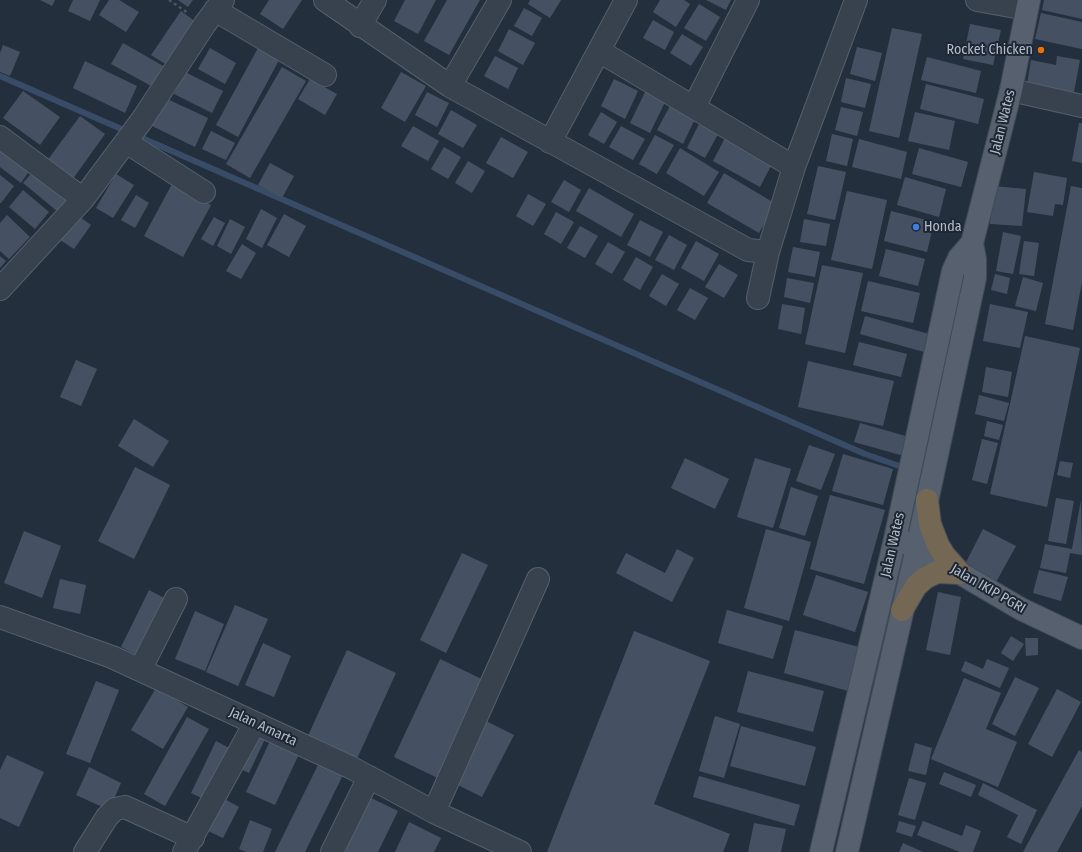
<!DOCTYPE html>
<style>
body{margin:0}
canvas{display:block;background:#242f3e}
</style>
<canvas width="1082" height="852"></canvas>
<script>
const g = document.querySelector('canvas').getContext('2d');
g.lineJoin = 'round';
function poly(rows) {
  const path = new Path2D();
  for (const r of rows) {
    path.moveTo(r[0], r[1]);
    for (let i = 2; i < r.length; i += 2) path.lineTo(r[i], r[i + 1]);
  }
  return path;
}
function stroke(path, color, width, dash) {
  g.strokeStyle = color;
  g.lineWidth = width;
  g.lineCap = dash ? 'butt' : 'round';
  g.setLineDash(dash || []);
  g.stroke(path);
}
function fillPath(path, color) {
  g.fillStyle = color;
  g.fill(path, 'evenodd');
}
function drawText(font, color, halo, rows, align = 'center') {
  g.font = font + ' "Fira Sans Condensed",sans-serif';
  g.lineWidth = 4;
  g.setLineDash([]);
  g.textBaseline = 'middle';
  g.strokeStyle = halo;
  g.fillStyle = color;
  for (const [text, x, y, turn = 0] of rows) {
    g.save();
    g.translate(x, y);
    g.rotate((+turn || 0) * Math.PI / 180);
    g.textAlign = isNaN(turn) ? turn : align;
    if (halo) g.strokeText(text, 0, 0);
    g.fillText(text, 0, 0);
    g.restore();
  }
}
stroke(poly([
 [0,76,865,454,905,468]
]), '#394c67', 6);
fillPath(poly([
 [40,0,55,0,52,6],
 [73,0,100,0,90,21,68,11],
 [109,0,119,0,139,12,126,32,99,15],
 [178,0,193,0,188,7],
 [269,0,302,0,283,29,260,14],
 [405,0,436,0,418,34,394,21],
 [447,0,480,0,449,55,424,41],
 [530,0,561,0,550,18,528,4],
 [660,0,684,0,690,4,676,27,653,12],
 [706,0,731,0,726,10],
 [1044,0,1082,0,1082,19,1042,10],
 [699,4,720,17,706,41,684,28],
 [524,8,542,18,532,36,514,26],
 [181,11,196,22,167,65,151,55],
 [1041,13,1082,22,1082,49,1035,39],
 [653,20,674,32,665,50,643,38],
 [970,24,1001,30,993,65,963,59],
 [892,28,922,34,899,138,869,131],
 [509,29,535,43,523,65,498,51],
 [682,34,703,47,691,66,670,53],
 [123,43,165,67,153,87,111,64],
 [3,45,20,52,10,76,0,72,0,53],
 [857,47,882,53,875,81,850,74],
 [210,48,236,63,225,84,198,69],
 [258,48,279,60,238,137,216,125],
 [495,56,518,68,508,89,484,76],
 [1057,56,1080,60,1074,92,1027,84,1031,60,1056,65],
 [927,57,981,71,976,93,921,80],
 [85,61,137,86,125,113,73,88],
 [282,67,306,81,250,178,226,164],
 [185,72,223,91,212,113,174,94],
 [401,72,426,86,405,122,381,108],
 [846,78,871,84,865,108,841,102],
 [310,79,337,94,325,115,298,99],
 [614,79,638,91,625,119,601,106],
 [926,84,984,99,978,124,920,109],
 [646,90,666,100,650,133,630,123],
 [23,91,60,117,40,145,3,118],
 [427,92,449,103,437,127,415,115],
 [165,98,208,118,195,147,152,126],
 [670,106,695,119,683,144,657,130],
 [841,107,863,112,857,136,835,130],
 [451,110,477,125,463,148,438,134],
 [601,112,617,122,604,144,588,135],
 [915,112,955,121,949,150,908,141],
 [80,116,105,134,70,183,44,165],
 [1079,123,1082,123,1082,163,1072,161],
 [699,124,718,134,705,158,687,148],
 [413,126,439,141,428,161,401,146],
 [621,126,645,139,633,160,609,147],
 [211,131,235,143,226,160,202,149],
 [832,134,853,139,847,166,826,161],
 [655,135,674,145,657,174,639,164],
 [501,137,528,152,513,178,486,163],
 [725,138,772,164,760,187,713,161],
 [859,139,907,152,901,179,852,167],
 [444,147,461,157,448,179,431,169],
 [680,148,719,172,704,196,666,173],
 [919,148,968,162,961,187,912,174],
 [0,151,32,167,21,183,0,167],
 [468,161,485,171,472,193,455,183],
 [270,163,294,176,282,198,258,185],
 [818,166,846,172,835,220,807,214],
 [35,169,69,197,57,211,23,183],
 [1034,172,1067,178,1063,205,1055,204,1053,216,1027,212],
 [724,173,776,204,759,233,707,203],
 [116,174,134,185,113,218,96,208],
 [0,175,14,186,1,203,0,203],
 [905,177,946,189,939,217,897,205],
 [564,180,581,190,569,212,551,202],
 [172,184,211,205,183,257,144,236],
 [993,186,1026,189,1022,226,990,224],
 [1071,186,1082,188,1082,282,1073,330,1045,324],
 [589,188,634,214,621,237,576,211],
 [23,190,49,212,35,229,9,207],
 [847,191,887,200,872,269,831,260],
 [528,194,546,204,533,226,516,216],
 [136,195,149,203,135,228,121,220],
 [261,209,277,218,262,248,246,239],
 [891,211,934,222,927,252,884,241],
 [556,212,574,222,561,244,544,234],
 [284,214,306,226,289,257,267,245],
 [7,215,30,237,9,259,0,251,0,223],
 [77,215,91,225,74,249,60,240],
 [214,217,225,223,213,246,201,239],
 [230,219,245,227,231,254,217,246],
 [804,219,830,224,826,246,800,242],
 [640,220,663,232,650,257,627,245],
 [580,226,598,236,585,258,567,248],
 [1003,232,1021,236,1013,274,996,271],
 [669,235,687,245,674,270,655,260],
 [696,241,719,254,704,281,681,268],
 [1024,241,1039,243,1034,276,1019,274],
 [608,242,625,252,612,274,595,264],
 [242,244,256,253,241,279,226,271],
 [793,247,820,252,815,277,788,272],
 [886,249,925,259,918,286,879,276],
 [0,256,6,261,0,268],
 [636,257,653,267,640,290,623,280],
 [719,264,738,275,724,298,705,287],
 [822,265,863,273,845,353,805,344],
 [662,274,679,284,666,306,649,296],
 [995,274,1010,278,1007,294,991,290],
 [1023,277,1043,283,1036,311,1015,306],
 [787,278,814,283,810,303,784,297],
 [868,281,920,293,913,323,861,311],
 [690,288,708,298,695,320,677,310],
 [782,304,805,308,801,334,778,329],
 [990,304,1028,312,1020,348,983,341],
 [865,316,929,334,924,352,860,334],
 [1025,336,1080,348,1047,507,990,494],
 [859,342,907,354,901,377,853,365],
 [76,360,97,369,81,406,60,397],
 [808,361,894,381,883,426,798,407],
 [986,367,1012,372,1008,397,982,392],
 [979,395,1009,403,1004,421,975,414],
 [134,419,169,441,153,467,118,446],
 [987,421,1003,425,999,440,984,436],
 [860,423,909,437,904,456,854,442],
 [982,439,998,443,987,484,972,480],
 [809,445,835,454,821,490,796,481],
 [843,454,893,469,883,505,832,491],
 [685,458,729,479,715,509,671,488],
 [755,458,791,469,773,528,737,517],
 [1060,461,1073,463,1070,478,1057,475],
 [135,467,170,485,134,559,98,541],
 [791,487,818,496,805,536,779,528],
 [830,495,885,510,864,584,810,569],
 [1056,498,1074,501,1066,544,1048,541],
 [1081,500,1082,555,1070,553,1066,573,1040,568,1045,544,1072,549],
 [766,529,811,542,789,621,744,608],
 [983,529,1016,546,995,584,963,568],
 [24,531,61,546,42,598,4,583],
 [677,549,694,558,672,602,616,573,626,553,665,573],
 [462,553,488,565,446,653,420,640],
 [1039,570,1068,577,1061,601,1033,593],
 [816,575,868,592,855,632,803,615],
 [60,579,86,585,80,614,53,608],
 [149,590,172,602,144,659,121,647],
 [938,592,961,597,950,655,926,650],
 [235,605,268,619,238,686,206,672],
 [727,610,783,626,773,659,718,643],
 [195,611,224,624,205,671,175,659],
 [795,630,859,647,848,691,784,673],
 [634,631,710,661,654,804,730,834,723,852,547,852],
 [1011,636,1024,644,1013,661,1001,653],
 [1025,638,1038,638,1038,655,1026,656],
 [263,643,291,656,274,697,245,685],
 [347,650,396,673,356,761,307,738],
 [440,659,490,683,444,781,394,757],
 [987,659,1009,668,1000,688,961,671,965,661,983,669],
 [748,671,824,691,813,732,737,712],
 [1015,677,1039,688,1015,736,992,724],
 [964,678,1001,693,986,729,1017,742,998,787,931,759],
 [96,681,119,690,90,763,66,754],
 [156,688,188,707,163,749,131,730],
 [1057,689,1081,702,1052,757,1028,744],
 [715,716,740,724,724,778,699,771],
 [187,717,209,729,165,806,144,794],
 [482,719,514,735,482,797,450,781],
 [741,726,816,747,805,786,730,766],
 [252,733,265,739,249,773,236,767],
 [271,739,300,752,275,805,246,792],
 [216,741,233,750,208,801,191,793],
 [915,743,932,748,926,775,908,771],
 [1079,750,1082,752,1082,806,1057,852,1023,852],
 [7,755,44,772,19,827,0,818,0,770],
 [319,763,343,775,305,852,275,852],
 [89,767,121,783,109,810,76,795],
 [944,772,976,785,971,797,939,784],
 [699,776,800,805,794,826,693,797],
 [909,778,926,783,915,820,898,815],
 [983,783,1037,810,1021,844,1007,837,1018,815,978,795],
 [219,796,239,807,223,838,202,828],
 [367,796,398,811,378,852,339,852],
 [250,820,272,829,263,852,246,852,239,849],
 [899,821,916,826,912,837,896,832],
 [923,821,962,836,966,825,981,831,973,852,960,852,917,835],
 [409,822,441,838,434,852,395,852],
 [754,823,786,829,781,852,748,852],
 [903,843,923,852,899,852]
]), '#455162');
const minor = poly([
 [325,0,450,86,748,250,768,252,758,298],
 [977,0,1027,9],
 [215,10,325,75],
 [360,26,375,0],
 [599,51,794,167],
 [450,86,500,0],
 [1011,90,1082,106],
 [694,107,748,0],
 [0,137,83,199],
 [126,142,204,192],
 [550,142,626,0],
 [768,252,794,167,856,0],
 [0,289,83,199,142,120,205,24,223,0],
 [0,617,112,657,350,767,434,812,520,852],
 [140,670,176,599],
 [434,812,538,579],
 [85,852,107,817,115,809,125,807,193,838],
 [184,852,255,723],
 [332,852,369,777]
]);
const major = poly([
 [904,542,917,548,1021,609,1082,638],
 [821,852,895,539,953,271,959,258,972,243],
 [847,852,917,548,975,278,975,259,972,243,1011,90,1029,0]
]);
const highway = poly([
 [927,500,930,524,938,545,944,555,960,573],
 [902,610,916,586,925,578,937,572,960,573]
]);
stroke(minor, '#565f6c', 24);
stroke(major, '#414a57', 24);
stroke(highway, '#434c59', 24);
stroke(poly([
 [169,0,188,13]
]), '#44595c', 2.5, [3, 3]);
stroke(minor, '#38414e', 22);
stroke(major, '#56606e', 22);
stroke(highway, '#746855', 22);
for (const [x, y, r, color] of [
 [1041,50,4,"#e8710a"],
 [916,227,4,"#3f7fe0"]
]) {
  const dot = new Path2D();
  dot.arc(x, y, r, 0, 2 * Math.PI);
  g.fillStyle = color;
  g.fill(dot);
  stroke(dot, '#1d2633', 1.5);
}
drawText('14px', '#b4bcc9', '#1d2633', [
 ["Rocket Chicken",1033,50],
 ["Honda",924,227,"left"]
], 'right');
drawText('14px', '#b4bcc9', '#1d2633', [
 ["Jalan Wates",1003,122,-76],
 ["Jalan Wates",893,545,-77],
 ["Jalan IKIP PGRI",988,589,30],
 ["Jalan Amarta",263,727,25]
]);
</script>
